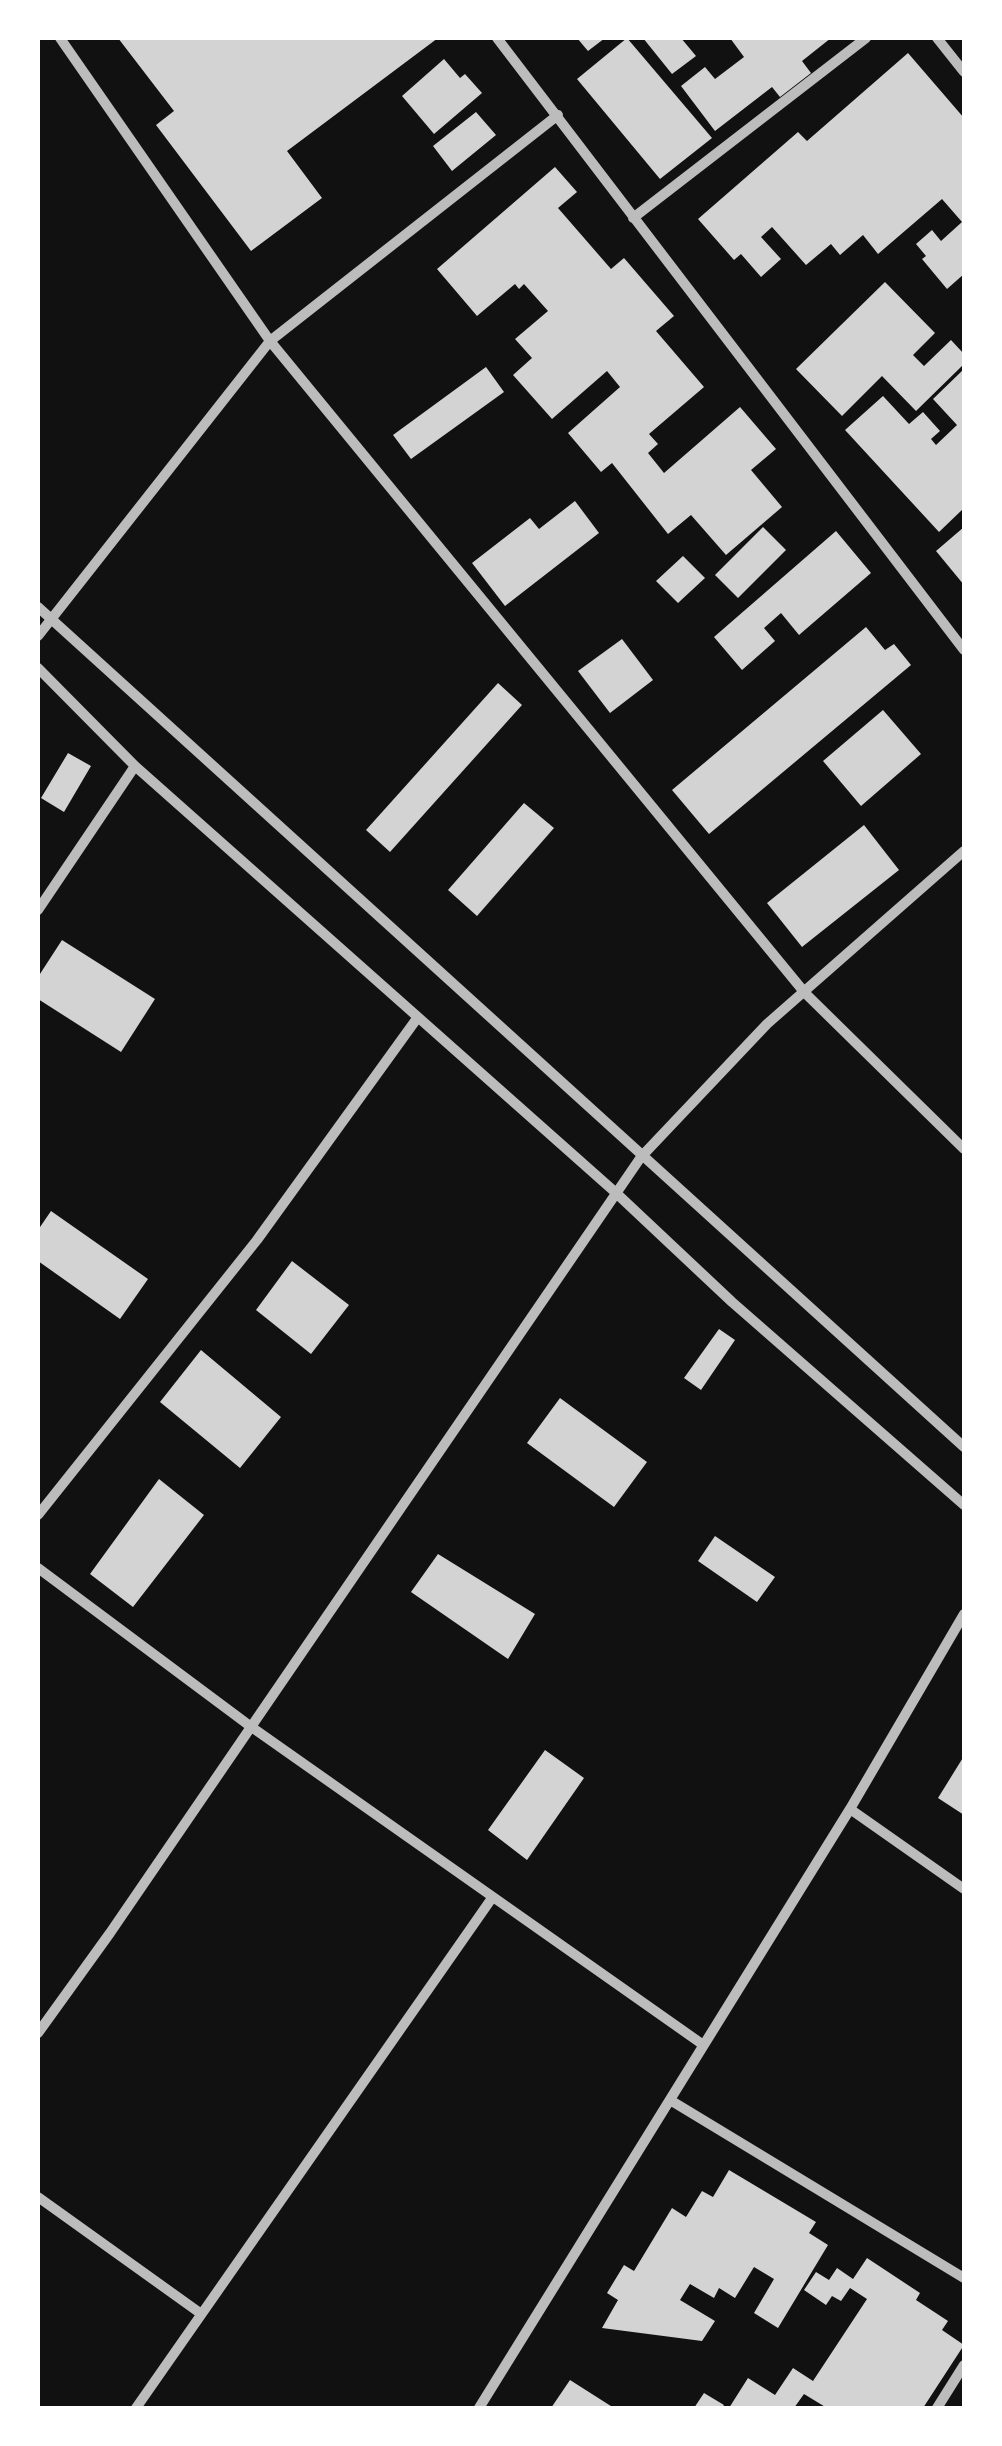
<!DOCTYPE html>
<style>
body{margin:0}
#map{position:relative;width:1002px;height:2446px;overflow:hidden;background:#111;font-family:"Fira Sans",sans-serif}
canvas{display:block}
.frame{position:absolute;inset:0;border:40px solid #fff;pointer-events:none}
</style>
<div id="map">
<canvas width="1002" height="2446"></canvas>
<div class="frame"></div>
</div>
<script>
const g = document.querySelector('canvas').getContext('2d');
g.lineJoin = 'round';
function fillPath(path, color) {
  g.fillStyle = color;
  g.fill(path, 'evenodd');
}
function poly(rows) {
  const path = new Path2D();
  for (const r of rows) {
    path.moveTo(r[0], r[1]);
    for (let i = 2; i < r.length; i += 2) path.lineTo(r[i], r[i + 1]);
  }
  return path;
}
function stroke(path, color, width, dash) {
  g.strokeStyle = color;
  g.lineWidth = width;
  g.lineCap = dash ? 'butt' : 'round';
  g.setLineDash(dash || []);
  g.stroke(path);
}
fillPath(poly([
 [118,38,438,38,287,151,322,198,251,251,156,125,174,111],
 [577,38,605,38,588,51],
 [627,38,712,138,660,179,577,79],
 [643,38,681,38,696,56,672,74],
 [730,38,831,38,802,61,811,73,780,97,772,87,715,131,681,86,705,67,715,79,744,57],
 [908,53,964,118,964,274,947,289,922,259,926,256,916,244,932,230,941,241,962,222,942,199,878,254,863,235,840,255,831,244,806,265,772,227,761,237,781,259,761,277,741,254,734,260,698,219,798,132,807,141],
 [444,59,460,78,465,74,482,93,434,134,402,96],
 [476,112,496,135,452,171,433,146],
 [555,167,577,192,558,208,611,269,624,258,674,316,656,331,704,387,649,434,658,444,648,453,664,473,740,407,776,449,751,470,782,507,726,555,691,515,668,534,612,463,601,472,568,433,620,387,607,371,552,419,513,375,532,358,515,339,548,311,524,284,519,289,515,284,477,316,437,269],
 [885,282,935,333,913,355,924,366,951,340,964,354,964,364,916,411,882,376,842,416,796,369],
 [486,367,504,392,411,459,393,435],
 [964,369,964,508,939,532,845,430,883,396,909,424,923,412,940,431,931,439,936,445,957,425,933,399],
 [575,501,599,533,505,606,472,563,530,518,539,529],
 [763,527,786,550,738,598,715,575],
 [964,527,964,585,936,551],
 [836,531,871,573,799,635,781,613,764,628,775,641,742,670,714,637],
 [683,556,705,578,678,603,656,581],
 [866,627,885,650,894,644,911,665,709,834,672,790],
 [622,639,653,680,610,713,578,671],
 [498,683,522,705,390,852,366,830],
 [883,710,921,754,861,806,823,761],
 [68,753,91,766,64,812,41,798],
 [524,803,554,828,477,916,448,890],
 [864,825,899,870,802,947,767,903],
 [62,940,155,999,121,1052,38,999,38,977],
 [51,1211,148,1279,120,1319,38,1261,38,1230],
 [292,1261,349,1305,311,1354,256,1310],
 [719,1329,735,1340,701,1390,684,1378],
 [201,1350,281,1417,240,1468,160,1402],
 [560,1398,647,1462,614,1507,527,1443],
 [159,1479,204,1515,133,1607,90,1574],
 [715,1536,775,1577,757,1602,698,1561],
 [438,1554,535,1614,508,1659,411,1592],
 [545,1750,584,1778,527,1860,488,1830],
 [964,1756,964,1815,938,1798],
 [729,2170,816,2222,809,2233,828,2245,778,2328,754,2313,774,2279,754,2267,735,2298,719,2288,714,2298,690,2284,680,2300,715,2321,702,2341,602,2328,618,2300,607,2293,624,2265,634,2271,672,2208,686,2217,702,2191,713,2197],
 [867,2258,920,2293,916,2300,948,2321,942,2330,964,2345,923,2408,827,2408,804,2394,794,2408,729,2408,748,2378,775,2395,793,2368,813,2381,867,2299,850,2288,841,2301,832,2296,826,2305,804,2290,816,2272,829,2280,837,2268,853,2279],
 [570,2380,614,2408,551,2408],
 [704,2393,724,2405,722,2408,694,2408]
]), '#d3d3d3');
stroke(poly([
 [60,38,270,341,805,993,964,1149],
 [497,38,964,650],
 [937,38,964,72],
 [633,218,866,38],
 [38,607,964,1447],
 [38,636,270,341,558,115],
 [38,668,135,766,615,1192,732,1302,964,1505],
 [38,910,135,766],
 [38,1515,257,1240,418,1017],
 [38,1568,250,1726,702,2044],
 [850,1809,964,1889],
 [38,2033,110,1933,641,1157,767,1024,964,851],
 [670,2100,964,2278],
 [38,2197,200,2313],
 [136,2408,492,1898],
 [479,2408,850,1809,964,1614],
 [937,2408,964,2365]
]), '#bcbcbc', 10);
</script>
